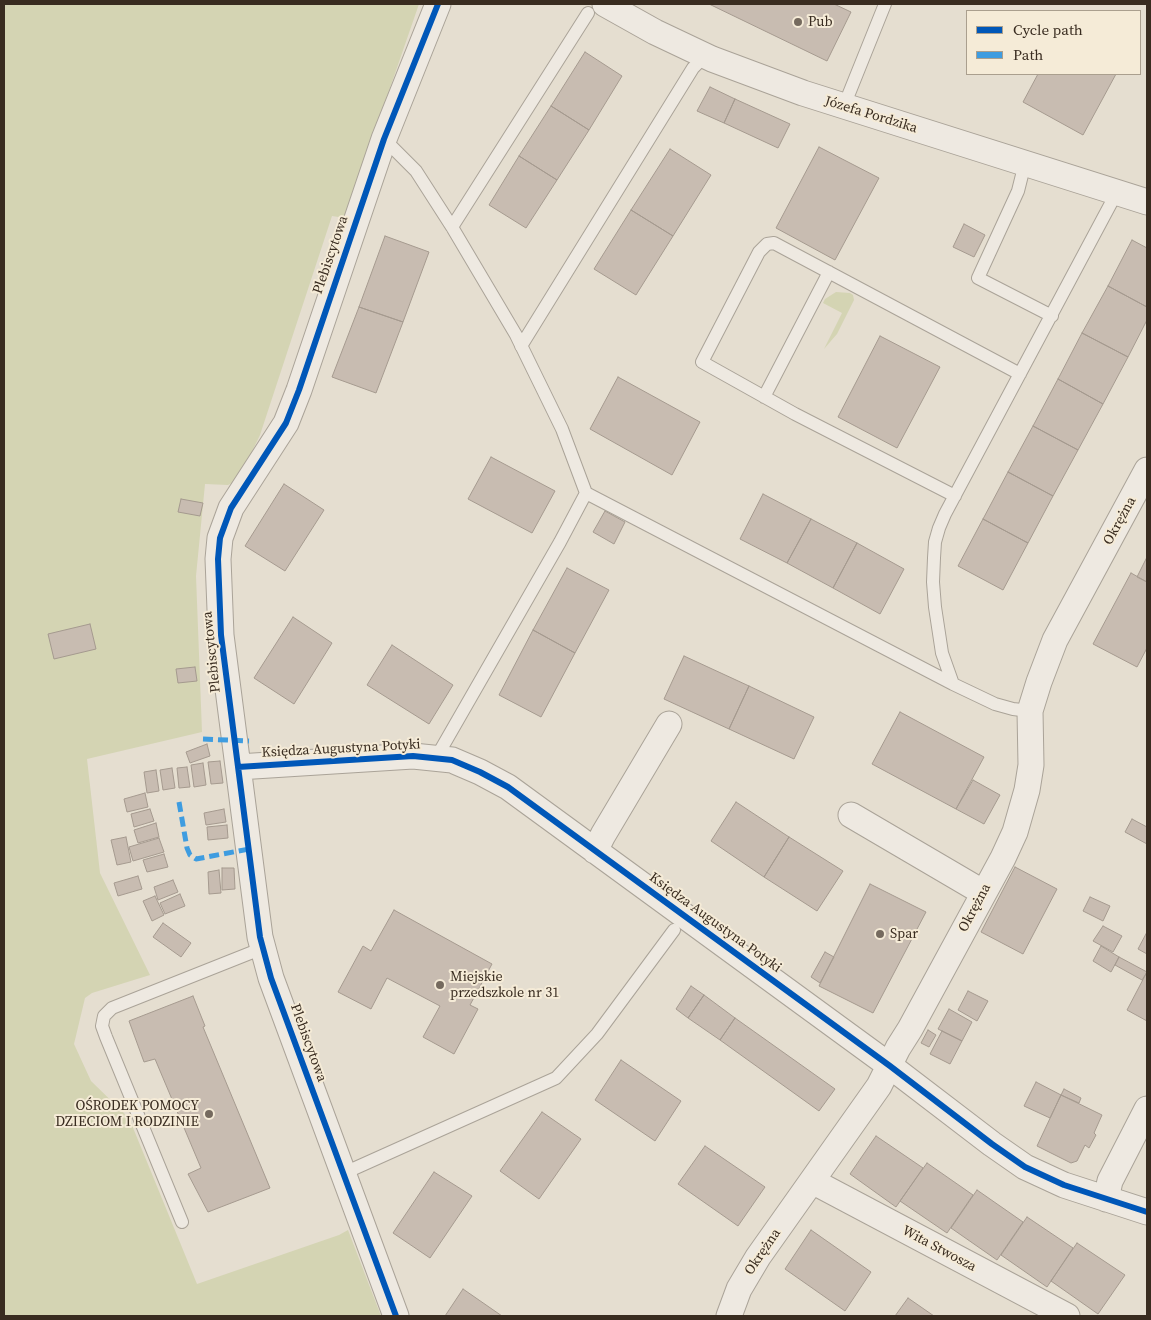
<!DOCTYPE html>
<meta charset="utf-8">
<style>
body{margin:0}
#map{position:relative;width:1151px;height:1320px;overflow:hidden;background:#e5ded0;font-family:"Source Serif 4",serif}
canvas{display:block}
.frame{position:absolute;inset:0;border:5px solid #392c20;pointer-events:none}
.legend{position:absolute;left:966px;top:10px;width:175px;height:65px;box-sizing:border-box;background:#f5ebd7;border:1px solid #aa9f8e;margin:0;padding:6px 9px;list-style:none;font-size:15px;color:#392c20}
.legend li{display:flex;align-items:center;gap:10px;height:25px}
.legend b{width:25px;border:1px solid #aa9f8e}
</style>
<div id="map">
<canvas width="1151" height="1320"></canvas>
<div class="frame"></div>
<ul class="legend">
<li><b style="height:6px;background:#0057b8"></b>Cycle path</li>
<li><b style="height:6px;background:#3e9ce0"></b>Path</li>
</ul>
</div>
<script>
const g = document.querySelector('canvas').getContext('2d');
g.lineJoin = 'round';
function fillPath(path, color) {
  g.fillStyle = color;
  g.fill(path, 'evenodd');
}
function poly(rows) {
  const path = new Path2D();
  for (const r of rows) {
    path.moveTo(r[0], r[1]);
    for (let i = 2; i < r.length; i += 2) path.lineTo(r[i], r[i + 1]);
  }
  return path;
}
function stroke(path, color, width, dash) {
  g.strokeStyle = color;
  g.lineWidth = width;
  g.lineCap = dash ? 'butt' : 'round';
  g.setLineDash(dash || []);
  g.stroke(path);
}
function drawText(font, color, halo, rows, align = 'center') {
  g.font = font + ' "Source Serif 4",serif';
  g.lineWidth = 4;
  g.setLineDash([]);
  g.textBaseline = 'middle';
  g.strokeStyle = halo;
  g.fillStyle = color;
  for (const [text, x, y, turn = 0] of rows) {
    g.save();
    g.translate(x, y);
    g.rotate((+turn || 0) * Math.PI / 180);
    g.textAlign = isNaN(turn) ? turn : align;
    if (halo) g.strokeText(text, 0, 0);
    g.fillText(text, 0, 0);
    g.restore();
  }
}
fillPath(poly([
 [4,4,419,4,345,218,332,216,260,435,248,460,234,482,228,485,205,484,196,576,202,732,87,759,100,873,150,975,92,993,85,998,74,1044,91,1081,129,1118,197,1284,339,1235,348,1230,381,1316,4,1316],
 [836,292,850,293,853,295,854,300,837,334,824,349,842,313,823,303,825,299]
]), '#d4d4b3');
const building = poly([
 [709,4,834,4,851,12,827,61,709,4],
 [585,52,622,76,589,130,551,106,585,52],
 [1038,74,1116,74,1083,135,1023,102,1038,74],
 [710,87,735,99,724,123,697,111,710,87],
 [735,99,790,124,778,148,724,123,735,99],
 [551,106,589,130,557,180,519,156,551,106],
 [819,147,879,178,835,260,776,228,819,147],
 [670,149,711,175,673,236,631,210,670,149],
 [519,156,557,180,526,228,489,205,519,156],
 [631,210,673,236,636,295,594,269,631,210],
 [964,224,985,235,974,257,953,247,964,224],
 [385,236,429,252,403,322,359,307,385,236],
 [1132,240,1147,248,1147,307,1108,286,1132,240],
 [1108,286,1147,307,1147,320,1128,357,1082,333,1108,286],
 [359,307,403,322,376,393,332,377,359,307],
 [1082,333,1128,357,1103,404,1058,379,1082,333],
 [880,336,940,367,897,448,838,417,880,336],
 [618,377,700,422,672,475,590,429,618,377],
 [1058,379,1103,404,1078,450,1033,426,1058,379],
 [1033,426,1078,450,1053,496,1008,472,1033,426],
 [491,457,555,491,532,533,468,499,491,457],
 [1008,472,1053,496,1028,543,983,519,1008,472],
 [284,484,324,510,285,571,245,546,284,484],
 [763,494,811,519,787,563,740,539,763,494],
 [181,499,203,503,200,516,178,512,181,499],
 [605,511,625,522,614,544,593,532,605,511],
 [811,519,857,543,833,588,787,563,811,519],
 [983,519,1028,543,1003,590,958,566,983,519],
 [857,543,904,569,880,614,833,588,857,543],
 [1147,557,1147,582,1137,577,1147,557],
 [567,568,609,590,575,653,533,630,567,568],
 [1131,573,1147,582,1147,648,1137,667,1093,644,1131,573],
 [293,617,332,643,294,704,254,678,293,617],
 [90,624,96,649,54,659,48,634,90,624],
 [533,630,575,653,541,717,499,695,533,630],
 [392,645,453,685,429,724,367,685,392,645],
 [684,656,749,686,729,729,664,699,684,656],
 [195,667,197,681,178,683,176,669,195,667],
 [749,686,814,717,794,759,729,729,749,686],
 [900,712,984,757,956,809,872,764,900,712],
 [207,744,210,756,190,763,186,752,207,744],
 [220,761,223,783,211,784,208,762,220,761],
 [203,763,206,785,194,787,191,765,203,763],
 [187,767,190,787,179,788,177,768,187,767],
 [172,768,175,788,163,790,160,770,172,768],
 [156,770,159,791,147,793,144,772,156,770],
 [973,780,1000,795,984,824,956,809,973,780],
 [145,793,148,807,127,812,124,799,145,793],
 [736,802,789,837,764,877,711,841,736,802],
 [150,809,154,821,134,827,131,814,150,809],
 [224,809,226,822,206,825,204,813,224,809],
 [1132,819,1147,827,1147,844,1125,832,1132,819],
 [156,823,159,837,138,843,134,830,156,823],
 [227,825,228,838,208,840,207,827,227,825],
 [126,837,131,862,117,865,111,840,126,837],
 [789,837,843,871,817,911,764,877,789,837],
 [159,838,164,852,133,861,129,847,159,838],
 [164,854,168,867,147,872,143,860,164,854],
 [1015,867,1057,889,1023,954,981,932,1015,867],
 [222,868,234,868,235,889,222,890,222,868],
 [219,870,221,893,209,894,208,872,219,870],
 [138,876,142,889,118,896,114,883,138,876],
 [173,880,178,892,158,900,154,887,173,880],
 [870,884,926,912,873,1013,819,986,870,884],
 [180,894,185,906,165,914,160,903,180,894],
 [155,896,164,915,152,921,143,901,155,896],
 [1090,897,1110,906,1103,921,1083,911,1090,897],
 [394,910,492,964,470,1005,478,1009,454,1054,423,1037,440,1006,387,978,371,1009,338,992,363,946,371,951,394,910],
 [163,923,191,943,181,957,153,937,163,923],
 [1103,926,1122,936,1113,952,1093,941,1103,926],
 [1147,932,1147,954,1138,949,1147,932],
 [1101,946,1119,957,1111,972,1093,961,1101,946],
 [825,952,834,957,820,983,811,977,825,952],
 [1119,957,1147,972,1142,980,1115,965,1119,957],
 [1147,972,1147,1021,1127,1010,1147,972],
 [691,986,704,995,688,1018,676,1009,691,986],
 [968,991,988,1001,977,1021,958,1010,968,991],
 [704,995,735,1018,720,1040,688,1018,704,995],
 [193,996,205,1026,203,1027,270,1188,208,1212,188,1174,201,1168,155,1059,144,1062,129,1021,193,996],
 [949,1009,972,1022,962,1041,938,1029,949,1009],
 [735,1018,835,1089,819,1111,720,1040,735,1018],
 [928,1030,936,1035,929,1047,921,1043,928,1030],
 [942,1031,962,1041,950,1064,930,1054,942,1031],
 [621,1060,681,1101,655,1141,595,1100,621,1060],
 [1036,1082,1061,1095,1050,1118,1024,1106,1036,1082],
 [1064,1089,1081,1098,1079,1103,1061,1095,1064,1089],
 [1061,1095,1102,1115,1094,1133,1096,1135,1089,1148,1085,1145,1077,1161,1071,1163,1037,1146,1061,1095],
 [542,1112,581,1139,539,1199,500,1171,542,1112],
 [876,1136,923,1168,896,1207,850,1174,876,1136],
 [705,1146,765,1187,738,1226,678,1184,705,1146],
 [927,1163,973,1195,947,1233,900,1201,927,1163],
 [434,1172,472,1196,430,1258,393,1233,434,1172],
 [977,1190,1023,1222,997,1260,951,1228,977,1190],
 [1027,1217,1073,1248,1047,1287,1001,1255,1027,1217],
 [811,1230,871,1272,845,1311,785,1269,811,1230],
 [1077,1243,1125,1275,1098,1314,1051,1281,1077,1243],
 [463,1289,502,1316,445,1316,463,1289],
 [908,1298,934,1316,895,1316,908,1298]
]);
fillPath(building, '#c8bcb1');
stroke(building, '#a59a8f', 1);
const lane = poly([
 [844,106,885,4],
 [384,139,416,171,452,227,516,335,562,429,586,493,953,684,995,704,1013,709,1030,711],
 [1025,163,1018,191,978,278,1052,316],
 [452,227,588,13],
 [521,346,693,68,706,55],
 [764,397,829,272],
 [955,496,795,414,702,362,759,252,767,244,774,243,1020,374],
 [953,684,942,653,935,607,933,582,934,558,935,542,939,528,945,514,1117,192],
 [436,758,560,542,586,493],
 [342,1174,556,1078,597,1034,674,930],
 [182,1222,106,1037,102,1026,104,1016,112,1008,263,948]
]);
const street = poly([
 [605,4,655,32,712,59,803,93,1147,202],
 [238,767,413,756,452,760,480,772,508,787,890,1066,992,1144,1025,1167,1064,1185,1147,1212],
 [851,815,984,893],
 [595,851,603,835,669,724],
 [812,1181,1067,1316],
 [1106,1199,1110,1181,1147,1109],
 [396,1316,271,978,260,937,221,635,218,559,220,538,231,508,286,423,299,390,384,139,438,4],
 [729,1316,739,1289,758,1257,879,1086,898,1048,910,1029,1003,858,1015,832,1027,790,1031,765,1030,711,1039,682,1055,640,1147,470]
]);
stroke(lane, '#aaa398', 14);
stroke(street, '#aaa398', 27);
stroke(lane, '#eee9e1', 12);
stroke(street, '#eee9e1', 25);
stroke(poly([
 [203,739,249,741],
 [179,802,187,848,190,855,196,859,249,849]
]), '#3e9ce0', 5, [10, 5]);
stroke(poly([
 [238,767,413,756,452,760,480,772,508,787,890,1066,992,1144,1025,1167,1064,1185,1147,1212],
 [396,1316,271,978,260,937,221,635,218,559,220,538,231,508,286,423,299,390,384,139,438,4]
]), '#0057b8', 6);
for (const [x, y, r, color] of [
 [798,22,5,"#756a5e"],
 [880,934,5,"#756a5e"],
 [440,985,5,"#756a5e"],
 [209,1114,5,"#756a5e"]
]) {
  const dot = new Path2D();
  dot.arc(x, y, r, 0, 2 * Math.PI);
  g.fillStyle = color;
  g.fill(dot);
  stroke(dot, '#f5ebd7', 2);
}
drawText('14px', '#392c20', '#f5ebd7', [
 ["Pub",808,22],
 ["Spar",890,934],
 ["Miejskie",450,977],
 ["przedszkole nr 31",450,993],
 ["OŚRODEK POMOCY",199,1106,"right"],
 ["DZIECIOM I RODZINIE",199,1122,"right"]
], 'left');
drawText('14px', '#392c20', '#f5ebd7', [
 ["Józefa Pordzika",871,115,17],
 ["Plebiscytowa",331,255,-71],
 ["Okrężna",1120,521,-61],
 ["Plebiscytowa",212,652,-96],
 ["Księdza Augustyna Potyki",341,749,-3],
 ["Okrężna",975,908,-62],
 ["Księdza Augustyna Potyki",715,923,36],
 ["Plebiscytowa",308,1043,70],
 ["Wita Stwosza",939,1249,28],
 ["Okrężna",763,1252,-56]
]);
</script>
